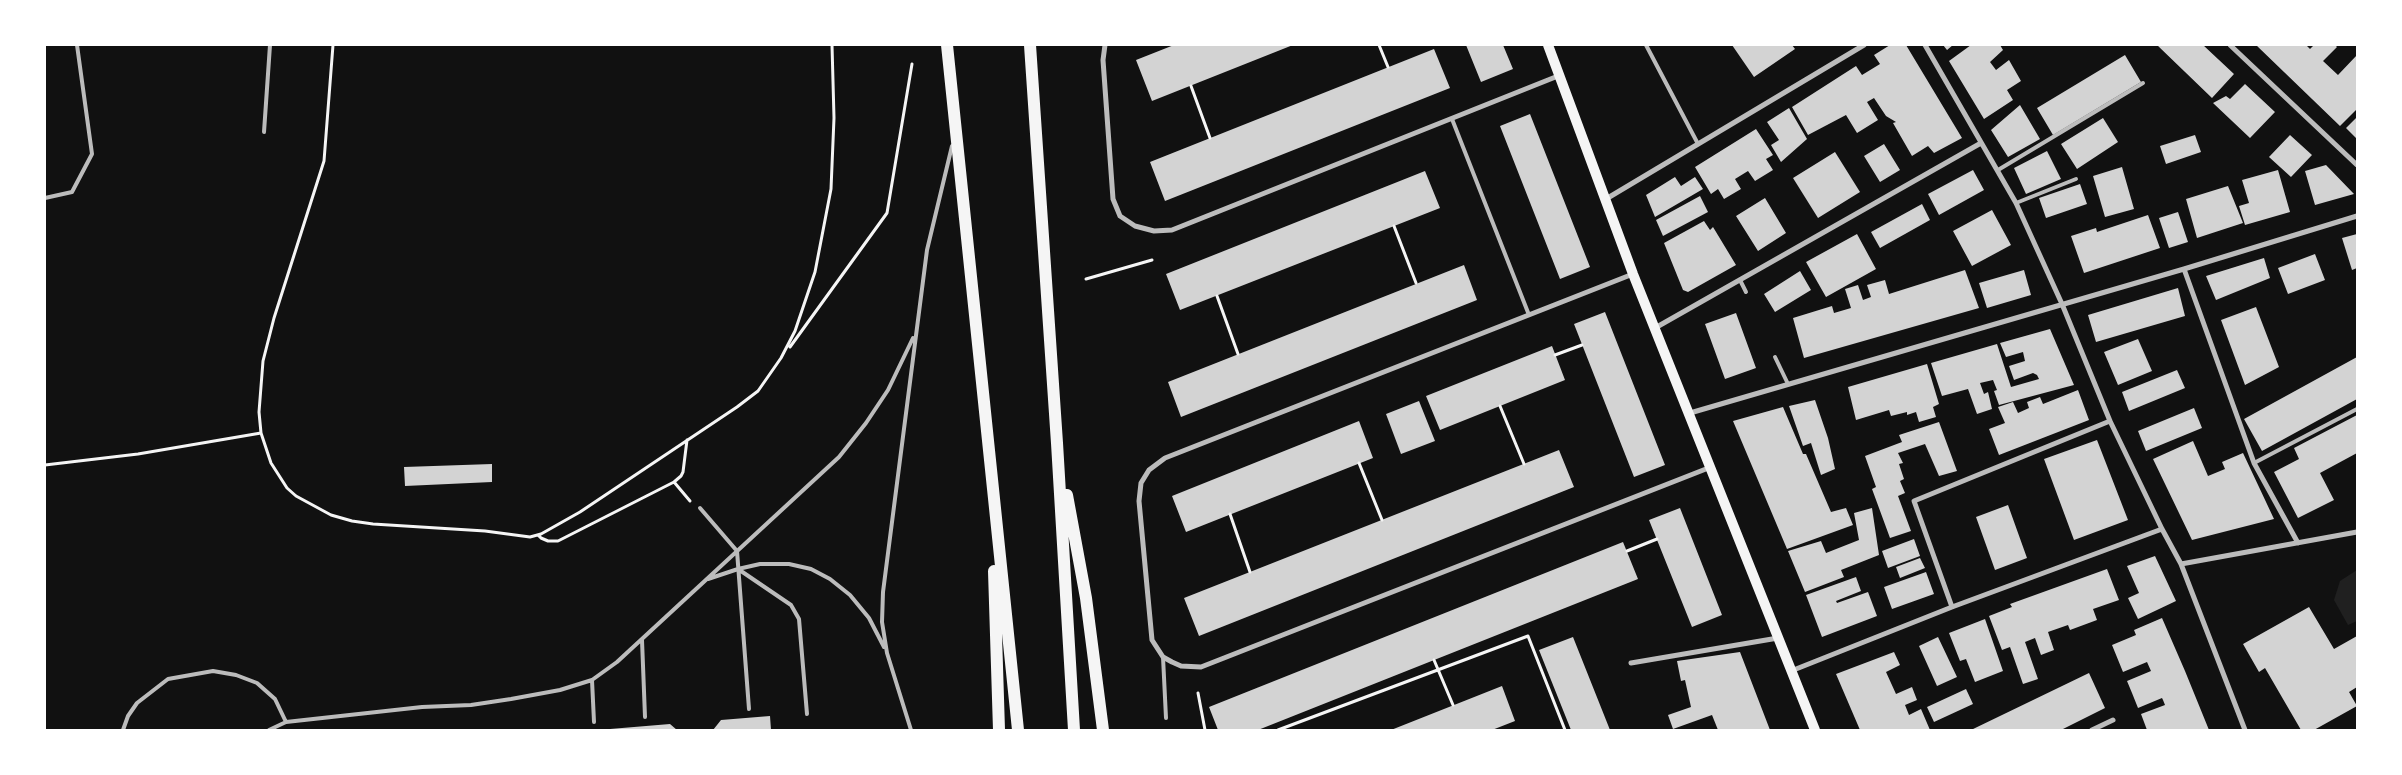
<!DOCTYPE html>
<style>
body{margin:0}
#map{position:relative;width:2402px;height:775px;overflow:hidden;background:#111;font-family:"Varela Round",sans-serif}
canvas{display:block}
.frame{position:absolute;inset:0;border:46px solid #fff;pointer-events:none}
</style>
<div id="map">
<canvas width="2402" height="775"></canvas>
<div class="frame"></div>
</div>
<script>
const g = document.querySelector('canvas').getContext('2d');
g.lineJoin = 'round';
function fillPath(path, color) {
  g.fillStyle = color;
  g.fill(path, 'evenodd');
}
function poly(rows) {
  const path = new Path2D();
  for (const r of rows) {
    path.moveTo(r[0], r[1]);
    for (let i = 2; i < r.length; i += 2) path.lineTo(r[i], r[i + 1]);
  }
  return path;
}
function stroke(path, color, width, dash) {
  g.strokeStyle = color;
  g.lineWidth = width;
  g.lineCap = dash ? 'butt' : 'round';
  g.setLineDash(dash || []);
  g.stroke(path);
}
fillPath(poly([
 [2357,570,2357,621,2348,625,2334,600,2340,581]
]), '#202020');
fillPath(poly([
 [1174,45,1293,45,1152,101,1136,60],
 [1466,45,1503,45,1513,69,1481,82],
 [1732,45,1792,45,1795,49,1754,77],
 [1890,45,1906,45,1962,138,1934,153,1928,146,1912,156,1893,123,1896,122,1886,116,1874,98,1867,102,1878,120,1857,133,1846,115,1808,135,1792,107,1856,66,1862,75,1880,64,1874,55],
 [1943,45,1953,45,1947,50],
 [1971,45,2000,45,2003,50,1990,62,1996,70,2009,60,2021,81,2007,90,2013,100,1984,119,1949,61],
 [2157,45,2203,45,2234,74,2212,98],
 [2256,45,2306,45,2310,49,2314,45,2335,45,2337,47,2323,61,2338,75,2357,55,2357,109,2340,126],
 [1434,49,1450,88,1165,201,1150,162],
 [2125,55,2141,82,2053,135,2037,108],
 [2245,84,2275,112,2250,138,2213,103,2226,96,2230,99],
 [2020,105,2040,139,2008,157,1991,130],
 [1789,108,1807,139,1781,162,1771,145,1779,140,1767,122],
 [1530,114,1590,267,1560,279,1500,126],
 [2357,117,2357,139,2346,128],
 [2103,118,2118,142,2077,169,2061,144],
 [1756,129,1773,155,1766,159,1773,170,1755,181,1748,171,1735,179,1741,189,1724,199,1718,189,1711,194,1695,167],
 [2195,135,2201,152,2166,164,2160,146],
 [2290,135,2312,155,2291,177,2269,157],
 [1884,144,1900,170,1880,182,1864,156],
 [2047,151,2061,179,2026,194,2014,168],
 [1835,152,1860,192,1818,218,1793,178],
 [2326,165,2354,194,2315,205,2305,171],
 [2122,167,2134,209,2105,217,2093,176],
 [1973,170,1984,190,1939,215,1928,194],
 [2278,170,2290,212,2245,225,2239,206,2249,203,2242,180],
 [1425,171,1440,208,1180,310,1166,274],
 [1675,177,1681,186,1695,177,1703,189,1655,217,1646,195],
 [2080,184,2087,204,2046,218,2039,198],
 [2228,186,2243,223,2197,238,2186,199],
 [1700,196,1708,212,1663,236,1656,220],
 [1765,198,1786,233,1758,251,1736,216],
 [1922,204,1930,220,1880,248,1871,232],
 [1992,210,2011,245,1972,266,1953,231],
 [2178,212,2188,242,2169,248,2159,218],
 [2148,215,2160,248,2084,273,2071,236,2096,228,2097,232],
 [1704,221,1710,230,1713,227,1736,265,1688,292,1683,290,1664,243],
 [1857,234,1876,269,1826,297,1806,262],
 [2357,234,2357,268,2352,270,2342,238],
 [2315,254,2325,280,2288,294,2278,268],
 [2264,258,2270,278,2216,300,2206,276],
 [1464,265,1477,300,1181,417,1168,382],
 [1965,270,1979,308,1804,358,1793,318,1832,306,1834,313,1851,308,1845,289,1858,285,1863,300,1871,297,1867,285,1885,280,1889,294],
 [2024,270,2031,295,1987,308,1979,283],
 [1800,271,1811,290,1775,312,1764,294],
 [2178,288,2185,316,2096,342,2088,315],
 [2256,307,2279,367,2245,385,2221,320],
 [1605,312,1665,465,1634,477,1574,324],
 [1736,313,1756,368,1725,379,1705,324],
 [2050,329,2074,385,1999,405,1994,391,1997,390,1993,380,1980,383,1984,394,1988,392,1992,409,1977,414,1968,389,1942,396,1931,363,1997,344,2011,387,2039,379,2037,375,2033,373,2014,380,2009,366,2025,361,2023,352,2006,357,2000,343],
 [2138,339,2152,371,2118,385,2104,352],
 [1552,346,1565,380,1440,430,1426,396],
 [2357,357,2357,399,2262,451,2244,419],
 [1927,364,1939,404,1933,407,1936,417,1919,422,1916,412,1907,415,1907,412,1891,416,1889,410,1856,420,1848,387],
 [2177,370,2185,388,2129,411,2122,392],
 [2078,390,2089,420,1999,455,1989,429,2005,423,1998,407,2013,402,2018,413,2029,408,2027,402,2040,397,2043,404],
 [1815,400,1828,438,1835,469,1821,475,1811,443,1803,446,1789,406],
 [1419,401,1435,441,1401,454,1386,414],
 [1783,407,1803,454,1806,454,1831,512,1846,508,1853,525,1787,549,1733,421],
 [2194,408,2202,428,2146,451,2138,431],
 [2357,415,2357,453,2320,473,2334,500,2298,518,2274,472,2299,459,2294,448],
 [1359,421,1373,458,1186,532,1172,496],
 [1939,422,1957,471,1939,476,1925,444,1898,453,1903,463,1899,464,1904,479,1900,481,1905,493,1898,496,1911,531,1890,538,1872,489,1876,487,1865,456,1902,442,1899,435],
 [2097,440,2128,520,2074,540,2044,459],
 [2193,441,2208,476,2225,469,2222,462,2243,453,2274,519,2192,540,2153,459],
 [1559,450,1574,487,1199,636,1184,598],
 [492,464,492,482,405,486,404,467],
 [2008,505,2027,558,1995,570,1976,517],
 [1680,508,1722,615,1692,627,1649,520],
 [1872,508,1879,555,1841,570,1844,577,1805,592,1788,551,1821,541,1826,553,1859,540,1854,513],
 [1914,539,1920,556,1888,568,1882,551],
 [1623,542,1638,579,1258,730,1218,730,1209,707],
 [2155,556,2176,601,2138,619,2128,598,2139,593,2127,566],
 [1920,558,1925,568,1900,578,1896,567],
 [2107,569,2119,600,2093,609,2097,620,2070,630,2068,625,2048,632,2054,650,2041,655,2035,638,2025,642,2038,679,2023,684,2010,647,2002,650,1989,616,2012,607,2010,604],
 [1926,572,1934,594,1892,609,1884,587],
 [1856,577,1861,591,1836,601,1837,603,1868,592,1877,616,1822,637,1806,595],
 [2309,607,2334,649,2357,636,2357,687,2349,692,2357,706,2314,730,2301,730,2265,668,2259,672,2243,644],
 [2162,618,2185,671,2209,730,2147,730,2141,714,2165,705,2163,700,2162,698,2138,708,2132,693,2127,681,2151,671,2147,662,2123,672,2112,645,2136,635,2134,630],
 [1985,619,2003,671,1975,682,1966,659,1960,661,1949,633],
 [1573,637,1610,730,1571,730,1539,650],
 [1938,637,1957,677,1937,686,1919,646],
 [1740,652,1770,730,1718,730,1712,715,1673,729,1668,715,1691,707,1685,680,1681,681,1677,661],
 [1894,652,1900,665,1886,672,1896,694,1912,687,1917,700,1905,705,1909,715,1921,709,1930,730,1860,730,1836,674],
 [2089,673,2105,708,2061,730,1971,730],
 [1502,686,1515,721,1492,730,1391,730],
 [1966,689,1973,704,1934,722,1927,707],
 [770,716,771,730,713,730,721,720],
 [670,724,677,730,610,730,610,729]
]), '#d3d3d3');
stroke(poly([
 [333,45,324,161,274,318,263,361,259,412,261,433,271,463,287,488,296,496,331,515,352,521,373,524,485,531,530,537,541,534,580,512,737,407,758,391,781,358,795,331,815,272,831,189,834,118,832,45],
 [1379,45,1388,67],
 [1191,86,1210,138],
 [1394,226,1416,283],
 [1086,279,1152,260],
 [1217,296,1238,354],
 [790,347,887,213,912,64],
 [1555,355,1582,345],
 [1500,406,1524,464],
 [1359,463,1382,520],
 [45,465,138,454,261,433],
 [674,482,690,501],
 [1230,514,1250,572],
 [538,535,541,538,548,541,558,541,674,482,681,476,683,472,687,440],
 [1627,551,1657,539],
 [1434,660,1453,705],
 [1198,693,1205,730],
 [1278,730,1528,636,1565,730]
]), '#f5f5f5', 3);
stroke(poly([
 [1646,45,1698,144],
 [1452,119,1529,315],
 [264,132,270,45],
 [1998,170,2143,83],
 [45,198,72,192,92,154,77,45],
 [2016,203,2076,179],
 [1740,280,1746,292],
 [1775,357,1788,384],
 [2254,463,2357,409],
 [700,508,737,551,749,709],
 [738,569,791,605,799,619,807,714],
 [708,579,738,569,760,564,789,564,811,569,830,579,850,595,869,618,884,647],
 [642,640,645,717],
 [1163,657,1166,718],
 [594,722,592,680,617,662,839,457,866,423,888,390,913,338],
 [123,730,128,716,137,703,168,679,213,671,236,675,257,683,275,699,286,722],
 [269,730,286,722,422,707,471,705,511,699,560,690,592,680],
 [911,730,887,653,882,622,883,592,927,250,952,146]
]), '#bcbcbc', 4);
stroke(poly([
 [1105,45,1103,60,1113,199,1120,216,1135,226,1154,231,1172,230,1558,76],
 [1925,45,2016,203,2062,304,2110,421,2162,529,2181,564,2245,730],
 [2230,45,2357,165],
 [1606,199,1864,45],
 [2184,269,2254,463,2298,543],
 [1633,274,1165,458,1149,470,1141,483,1139,501,1152,640,1163,657,1172,662,1181,666,1201,667,1711,467],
 [1655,328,1981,143],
 [1690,413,2184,269,2357,216],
 [2181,564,2357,532],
 [1952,607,1914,501,2110,421],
 [1631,663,1778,638],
 [1791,671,1952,607,2162,529],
 [2092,730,2113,720]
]), '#bcbcbc', 5);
stroke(poly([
 [1548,45,1633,274,1815,730]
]), '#f5f5f5', 10);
stroke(poly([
 [947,45,1018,730],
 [1030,45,1057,443,1074,730],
 [1067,495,1086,598,1103,730],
 [994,571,999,730]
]), '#f5f5f5', 12);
</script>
